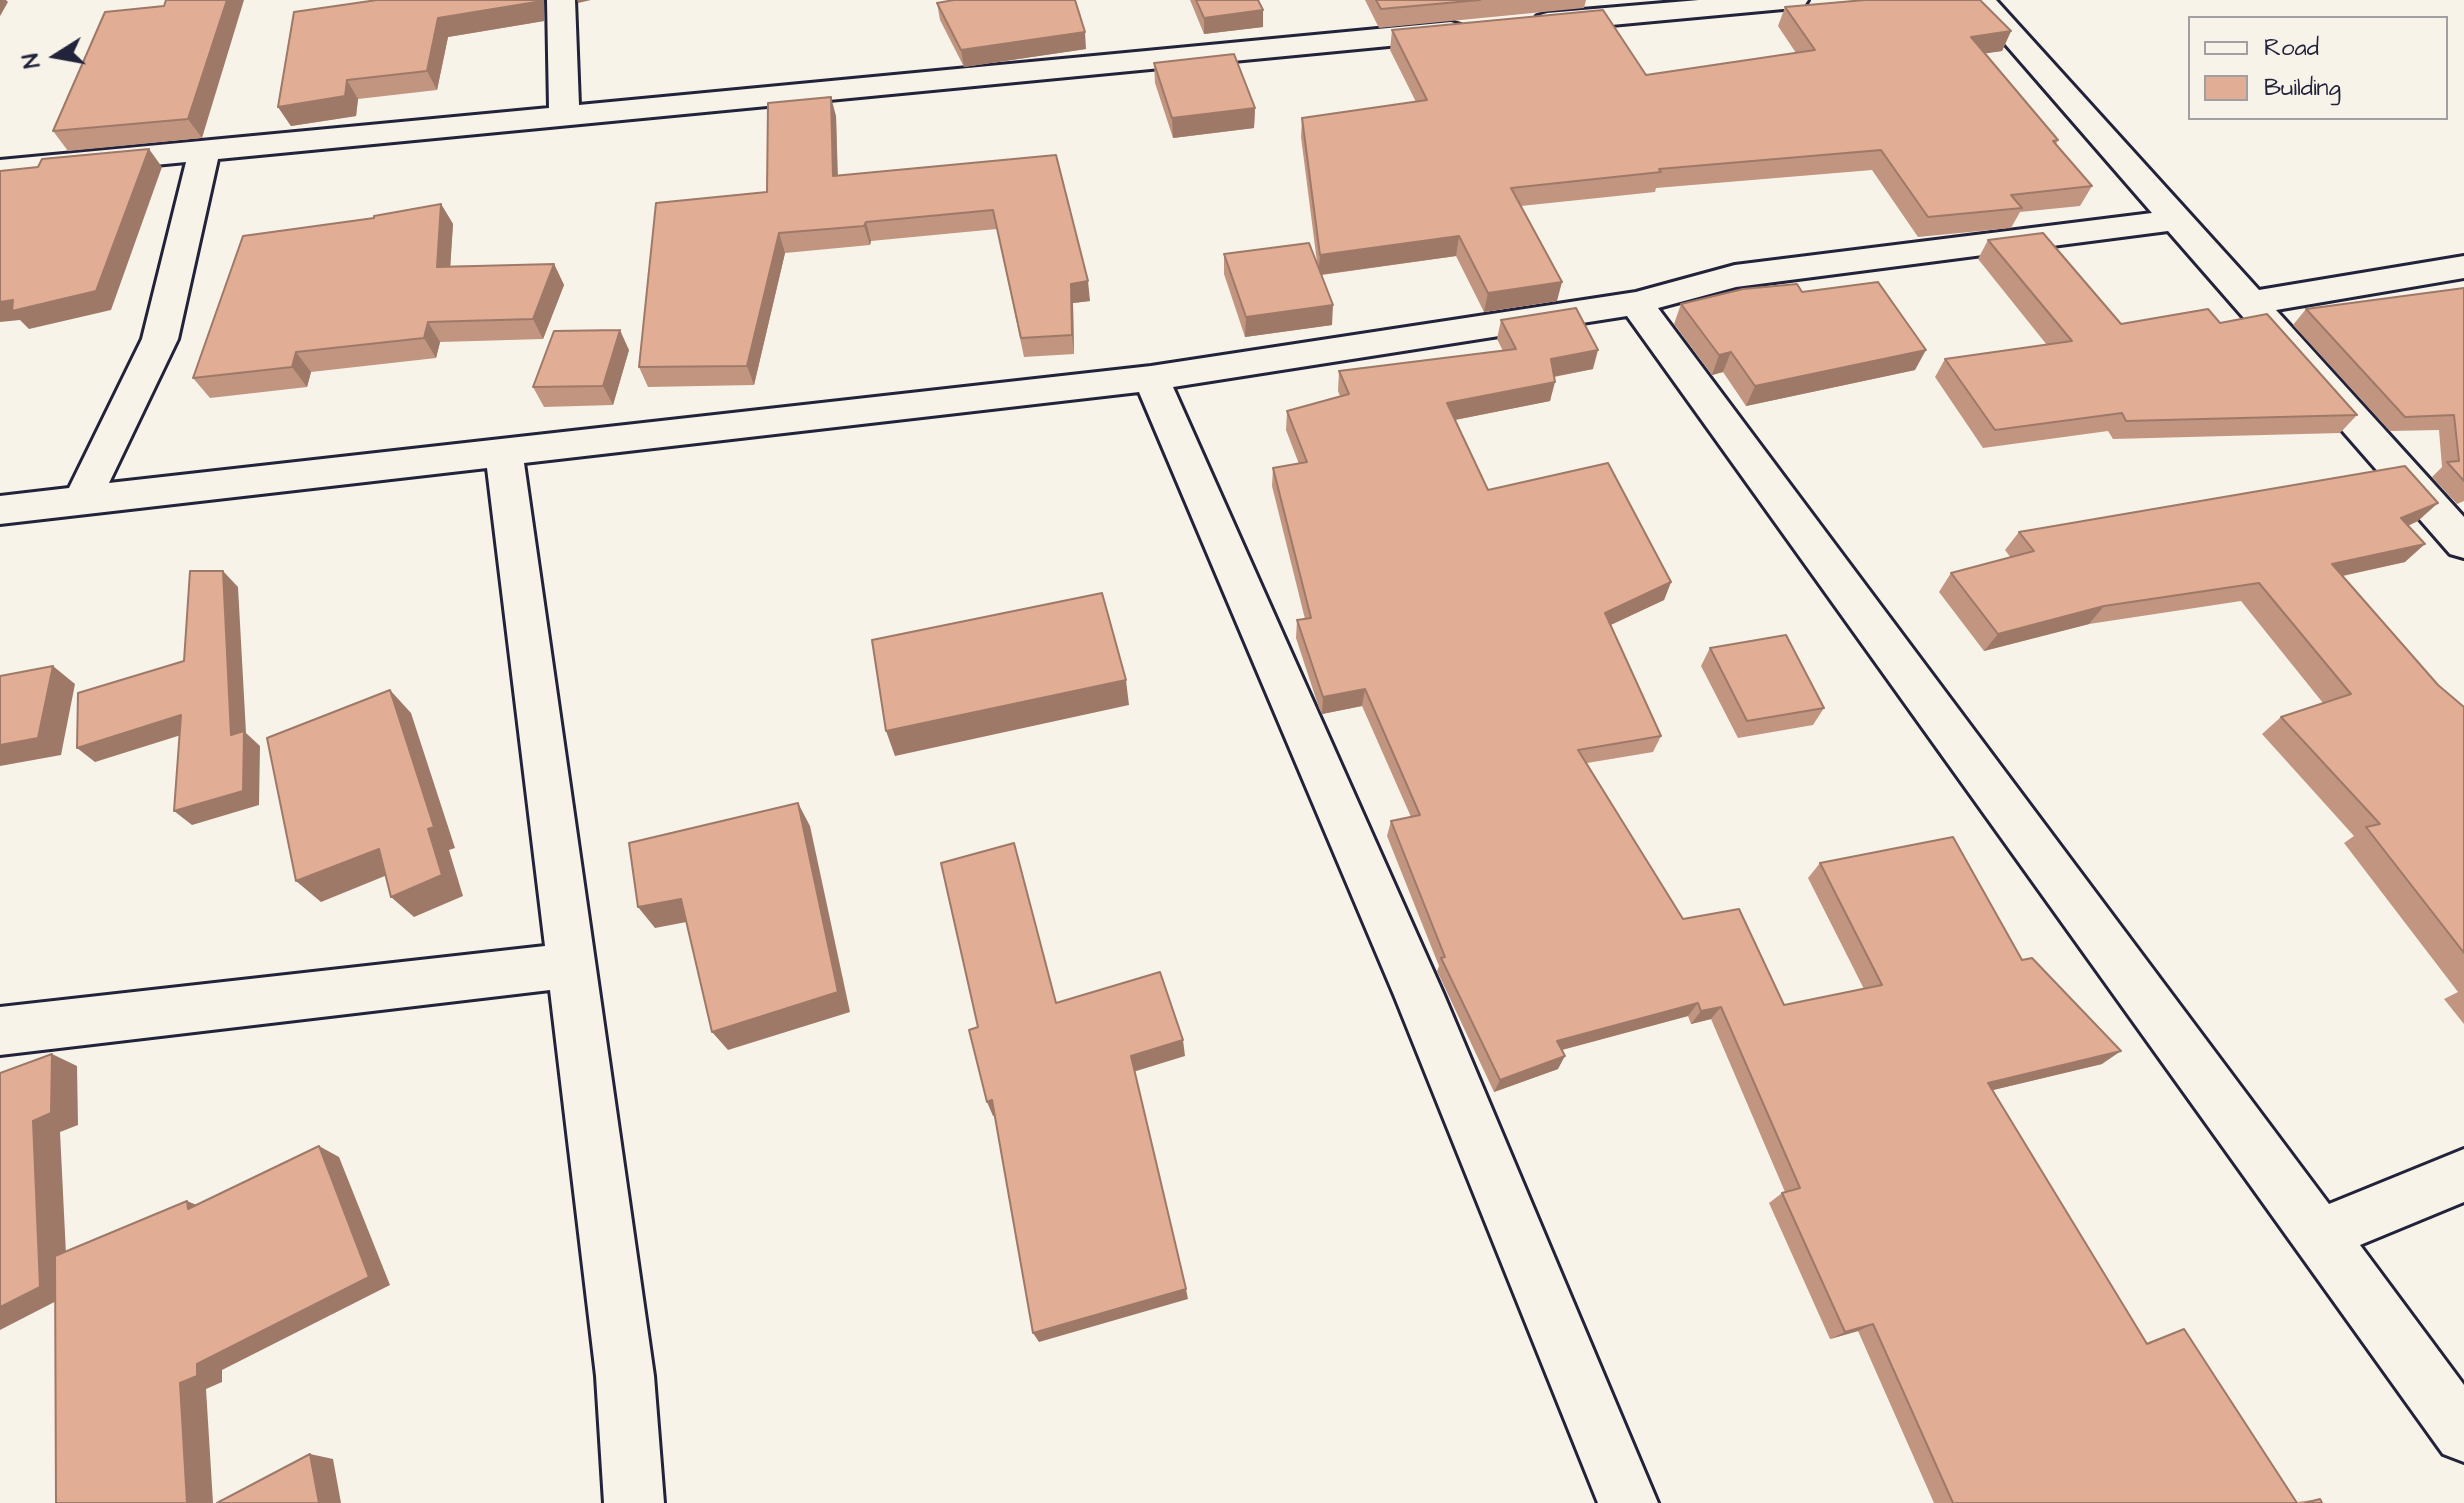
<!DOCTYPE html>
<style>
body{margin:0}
#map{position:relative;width:2464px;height:1503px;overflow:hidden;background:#f7f3e8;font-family:"Architects Daughter",sans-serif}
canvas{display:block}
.legend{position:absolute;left:2188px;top:16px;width:260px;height:104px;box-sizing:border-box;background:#f7f3e8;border:2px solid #a29fa3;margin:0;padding:10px 14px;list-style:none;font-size:24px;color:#22223b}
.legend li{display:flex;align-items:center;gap:16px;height:40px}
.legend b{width:40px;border:2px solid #a29fa3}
.north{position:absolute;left:16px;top:16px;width:80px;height:80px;-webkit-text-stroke:6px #f7f3e8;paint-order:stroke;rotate:259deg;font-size:22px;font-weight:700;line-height:32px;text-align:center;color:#22223b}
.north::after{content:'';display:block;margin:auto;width:28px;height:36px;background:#22223b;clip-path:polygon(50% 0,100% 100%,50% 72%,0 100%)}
</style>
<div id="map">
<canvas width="2464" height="1503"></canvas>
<ul class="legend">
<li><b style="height:10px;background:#f7f3e8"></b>Road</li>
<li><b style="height:22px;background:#e1ad95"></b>Building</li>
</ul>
<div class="north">N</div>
</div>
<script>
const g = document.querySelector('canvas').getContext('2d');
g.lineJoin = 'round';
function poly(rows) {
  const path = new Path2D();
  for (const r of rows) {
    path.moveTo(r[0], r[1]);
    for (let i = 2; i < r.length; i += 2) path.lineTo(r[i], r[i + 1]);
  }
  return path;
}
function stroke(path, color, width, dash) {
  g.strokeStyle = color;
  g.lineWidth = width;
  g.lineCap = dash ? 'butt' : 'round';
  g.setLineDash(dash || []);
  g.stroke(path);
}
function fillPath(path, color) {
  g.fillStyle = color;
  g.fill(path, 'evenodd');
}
const street = poly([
 [547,0,575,0,579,105,1451,22,1461,25,1465,31,1461,37,1451,40,218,159,178,339,109,483,1151,366,1636,292,1735,265,2152,213,1967,0,1996,0,2259,290,2464,256,2464,278,2276,310,2464,517,2464,558,2450,554,2168,231,1736,287,1658,308,2329,1204,2464,1149,2464,1202,2360,1245,2464,1385,2464,1462,2443,1454,1627,316,1173,387,1444,995,1658,1503,1598,1503,1394,995,1139,392,524,463,654,1376,664,1503,604,1503,596,1376,550,990,0,1055,0,1007,545,946,487,468,0,524,0,496,69,488,142,339,186,162,0,180,0,160,549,108,547,0],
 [1699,0,1808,0,1804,6,1794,8,1547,31,1537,28,1533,22,1537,16,1547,13,1699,0]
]);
stroke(street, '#22223b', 6);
fillPath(street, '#f7f3e8');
fillPath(poly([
 [377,0,544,0,544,21,448,37,437,90,358,99,356,116,291,126,278,107],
 [1190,0,1258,0,1263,27,1204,34],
 [1365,0,1586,0,1584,8,1379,28],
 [1857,0,1980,0,2011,31,2002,51,1985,53,2058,140,2056,144,2092,186,2080,206,2020,212,2011,228,1918,237,1872,170,1656,188,1655,192,1521,206,1557,301,1484,312,1456,256,1322,275,1332,325,1245,337,1224,274,1224,254,1317,262,1301,137,1302,118,1416,102,1390,50,1392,30,1646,75,1796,53,1778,26,1785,7],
 [937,3,1086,49,964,67,940,20],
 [164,6,202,138,68,151,53,131],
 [1154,63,1255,108,1254,128,1173,138,1155,83],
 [836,116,838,176,1056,155,1090,301,1073,303,1074,354,1024,357,997,229,871,241,870,245,785,253,754,385,648,387,639,367,767,192],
 [441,204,453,224,450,266,554,264,564,285,543,339,440,342,436,358,311,372,307,387,210,398,193,378,374,218],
 [1988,240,2121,324,2220,323,2357,415,2340,433,2113,439,2108,431,1983,448,1935,377,1945,359,2047,345,1978,259],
 [2464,288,2464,501,2457,504,2432,477,2442,467,2439,430,2390,431,2293,325,2306,309],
 [1802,292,1915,370,1746,406,1723,372,1712,375,1674,324,1681,304],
 [1501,320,1593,369,1554,377,1550,401,1455,420,1488,490,1671,582,1664,600,1610,625,1661,736,1653,752,1587,763,1683,919,1784,1005,1864,989,1808,878,1820,863,2022,960,2102,1064,1993,1090,2146,1343,2184,1329,2297,1502,2320,1499,2322,1503,1934,1503,1858,1331,1830,1339,1769,1203,1782,1193,1785,1192,1711,1019,1691,1024,1688,1016,1562,1050,1558,1069,1494,1092,1437,971,1439,966,1387,836,1391,821,1411,817,1362,706,1322,714,1319,708,1296,638,1297,620,1305,619,1272,486,1273,468,1299,464,1286,430,1287,411,1340,396,1338,391,1339,371,1503,351,1497,339],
 [629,350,613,405,544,407,533,387],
 [2418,521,2408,526,2405,562,2343,576,2438,685,2464,707,2464,1024,2444,999,2458,992,2344,843,2354,836,2262,734,2281,717,2323,703,2241,601,2089,624,1984,651,1939,592,1951,573,2011,558,2005,550,2019,532],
 [1710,648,1824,708,1813,725,1738,738,1701,666]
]), '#c29580');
fillPath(poly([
 [0,0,6,0,8,2,0,16],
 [227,0,244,0,202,138,188,119],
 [536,0,544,0,544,21,448,37,437,90,427,71,438,18],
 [577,0,591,0,578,3],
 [1263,10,1263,27,1204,34,1204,18],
 [2011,31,2002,51,1962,57,1971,37],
 [1085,32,1086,49,964,67,961,50],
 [347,80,358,99,356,116,291,126,278,107],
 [831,97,836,116,838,196,833,176],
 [1255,108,1254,128,1173,138,1172,118],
 [149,149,162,167,111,310,29,329,20,320,0,322,0,302],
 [441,204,453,224,449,287,437,267],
 [866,222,871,241,870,245,864,226],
 [779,233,785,253,754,385,747,366],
 [1459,236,1456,256,1318,275,1320,255],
 [554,264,564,285,543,339,533,319],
 [1088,281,1090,301,1073,303,1074,354,1072,335,1071,284],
 [1562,282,1557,301,1484,312,1488,293],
 [1333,305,1332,325,1245,337,1246,317],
 [428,322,440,342,436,358,424,338],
 [620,330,629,350,613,405,603,386],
 [1598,350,1593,369,1546,378,1551,359],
 [1926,350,1915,370,1746,406,1755,386],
 [296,352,311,372,307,387,292,367],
 [1731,352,1723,372,1712,375,1719,355],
 [1555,382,1550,401,1444,422,1447,403],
 [2438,503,2418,521,2381,537,2401,518],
 [2425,544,2405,562,2313,582,2332,564],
 [223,571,238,587,246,733,260,746,259,805,192,825,174,811,231,735],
 [1671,582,1664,600,1598,631,1605,613],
 [2104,606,2089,624,1984,651,1998,634],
 [53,666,75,684,61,755,0,766,0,745],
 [1126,680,1129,705,895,756,886,731],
 [1365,689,1362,706,1322,714,1323,697],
 [390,690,411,713,455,848,449,850,463,896,414,917,391,897,428,829],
 [181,715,197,730,95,762,77,748],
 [798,803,810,826,850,1012,728,1050,712,1032],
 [379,849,402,869,321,902,296,881],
 [681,899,697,920,655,928,638,907],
 [1698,1003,1688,1016,1550,1053,1557,1041],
 [1721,1007,1711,1019,1691,1024,1701,1011],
 [1183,1040,1185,1056,1133,1072,1131,1056],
 [2121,1051,2102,1064,1972,1095,1988,1083],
 [52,1054,77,1066,78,1125,60,1132,68,1295,0,1330,0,1307,33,1121],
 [1565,1056,1558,1069,1494,1092,1500,1080],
 [992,1100,998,1115,993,1116,987,1102],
 [319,1146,339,1157,390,1285,222,1370,222,1382,206,1389,213,1503,187,1503,180,1383,197,1364],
 [187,1201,211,1211,188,1209],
 [1186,1289,1188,1299,1039,1342,1033,1333],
 [1873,1324,1858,1331,1830,1339,1845,1332],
 [310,1454,333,1459,341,1503,319,1503]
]), '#9e7968');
const building = poly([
 [166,0,227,0,188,119,53,131,105,12,164,6,166,0],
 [377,0,536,0,536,2,438,18,427,71,347,80,345,96,278,107,294,12,377,0],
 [954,0,1075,0,1085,32,961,50,937,3,954,0],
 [1196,0,1258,0,1263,10,1204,18,1196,0],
 [1376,0,1480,0,1381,9,1376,0],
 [1865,0,1980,0,2011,31,1971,37,2058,140,2053,141,2092,186,2011,195,2022,208,1928,217,1881,150,1659,169,1661,172,1511,188,1562,282,1488,293,1459,236,1320,255,1302,118,1427,100,1392,30,1603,10,1646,75,1815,50,1785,7,1865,0],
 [1234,54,1255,108,1172,118,1154,63,1234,54],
 [831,97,833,176,1056,155,1088,281,1071,284,1072,335,1021,338,993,210,866,222,864,226,779,233,747,366,639,367,656,203,767,192,768,103,831,97],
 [149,149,96,291,12,311,13,300,0,302,0,171,38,167,42,159,149,149],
 [441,204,437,267,554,264,533,319,428,322,424,338,296,352,292,367,193,378,243,236,374,218,374,216,441,204],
 [2043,233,2121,324,2208,309,2220,323,2267,314,2357,415,2126,421,2122,413,1995,430,1945,359,2072,341,1988,240,2043,233],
 [1309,243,1333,305,1246,317,1224,254,1309,243],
 [1878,282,1926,350,1755,386,1731,352,1719,355,1681,304,1743,289,1797,284,1802,292,1878,282],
 [2464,288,2464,481,2447,462,2459,461,2454,415,2405,417,2306,309,2464,288],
 [1576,308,1598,350,1551,359,1555,382,1447,403,1488,490,1608,463,1671,582,1605,613,1661,736,1578,750,1683,919,1739,909,1784,1005,1882,985,1820,863,1953,837,2022,960,2032,958,2121,1051,1988,1083,2147,1344,2184,1329,2297,1503,1953,1503,1873,1324,1845,1332,1782,1193,1800,1188,1721,1007,1701,1011,1698,1003,1557,1041,1565,1056,1500,1080,1441,958,1445,957,1391,821,1420,815,1365,689,1323,697,1321,691,1297,620,1311,618,1273,468,1307,462,1287,411,1349,394,1339,371,1516,349,1501,320,1576,308],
 [620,330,603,386,533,387,554,331,620,330],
 [2405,466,2438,503,2401,518,2425,544,2332,564,2438,685,2464,707,2464,953,2366,827,2380,824,2281,717,2351,694,2259,583,2104,606,1998,634,1951,573,2034,551,2019,532,2405,466],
 [190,571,223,571,231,735,244,731,243,791,174,811,181,715,77,748,78,693,184,661,190,571],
 [1102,593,1126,680,886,731,872,640,1102,593],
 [1786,635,1824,708,1747,721,1710,648,1786,635],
 [53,666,38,738,0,745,0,676,53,666],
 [390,690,434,827,428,829,442,875,391,897,379,849,296,881,267,738,390,690],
 [798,803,838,992,712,1032,681,899,638,907,629,843,798,803],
 [1014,843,1056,1003,1160,972,1183,1040,1131,1056,1186,1289,1033,1333,992,1100,987,1102,969,1030,978,1027,941,863,1014,843],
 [52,1054,51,1113,33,1121,40,1287,0,1307,0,1073,52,1054],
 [319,1146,369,1277,197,1364,197,1376,180,1383,187,1503,56,1503,55,1256,187,1201,188,1209,319,1146],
 [310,1454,319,1503,217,1503,310,1454],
 [2320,1499,2322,1503,2305,1503,2320,1499]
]);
fillPath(building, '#e1ad95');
stroke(building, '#9e7968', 2);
</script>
